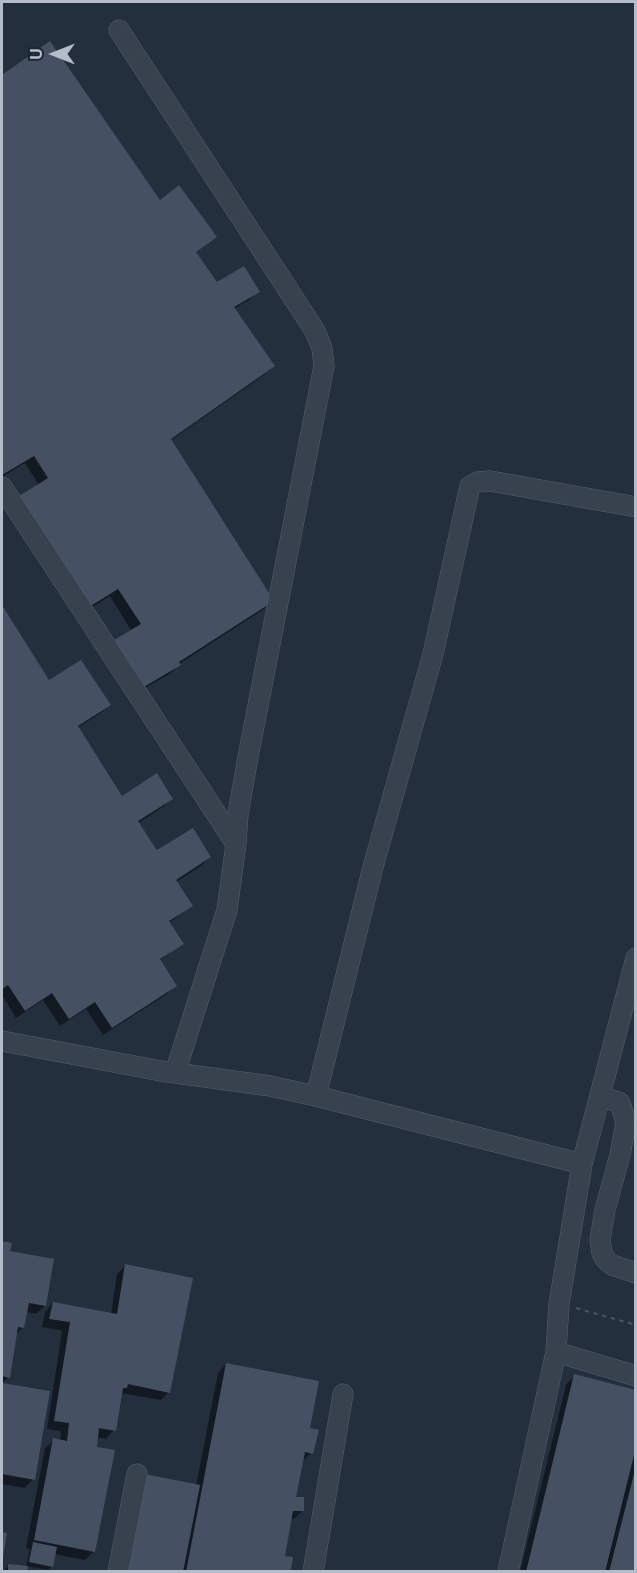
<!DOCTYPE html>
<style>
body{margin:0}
#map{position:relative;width:637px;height:1573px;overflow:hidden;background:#242f3e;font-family:"Open Sans",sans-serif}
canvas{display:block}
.frame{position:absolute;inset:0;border:3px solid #b4bcc9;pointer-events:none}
.north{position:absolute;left:24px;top:24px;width:60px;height:60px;-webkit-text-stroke:4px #1d2633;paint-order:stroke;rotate:270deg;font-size:16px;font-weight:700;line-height:24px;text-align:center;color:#b4bcc9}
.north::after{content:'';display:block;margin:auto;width:21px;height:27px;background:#b4bcc9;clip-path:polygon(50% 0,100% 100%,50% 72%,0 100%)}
</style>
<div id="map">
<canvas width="637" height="1573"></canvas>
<div class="frame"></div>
<div class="north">U</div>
</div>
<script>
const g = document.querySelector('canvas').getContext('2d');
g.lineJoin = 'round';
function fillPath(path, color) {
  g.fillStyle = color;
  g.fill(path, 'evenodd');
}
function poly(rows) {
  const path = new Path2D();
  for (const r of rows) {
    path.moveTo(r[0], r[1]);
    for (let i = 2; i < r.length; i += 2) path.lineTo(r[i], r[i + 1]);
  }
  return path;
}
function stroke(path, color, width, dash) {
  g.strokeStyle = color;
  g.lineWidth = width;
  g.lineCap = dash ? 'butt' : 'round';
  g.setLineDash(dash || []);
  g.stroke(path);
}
fillPath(poly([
 [50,43,159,202,215,236,195,253,216,284,258,291,249,300,233,309,273,366,264,375,171,440,272,600,264,609,179,664,171,673,133,695,132,632,110,596,91,608,39,485,25,463,2,477,2,77],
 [2,607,49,682,109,705,101,713,77,728,122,798,171,799,163,807,138,823,155,850,209,857,201,866,176,882,191,906,169,923,182,943,159,961,175,986,167,994,103,1035,86,1009,60,1026,43,1000,16,1018,2,995],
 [2,1243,10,1244,8,1252,45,1306,36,1314,26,1312,23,1327,15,1336,8,1377,2,1384],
 [125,1266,169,1392,161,1400,121,1393,114,1430,106,1439,96,1437,94,1551,85,1560,54,1554,52,1566,48,1570,26,1566,26,1571,29,1572,3,1572,9,1565,26,1567,30,1549,26,1548,45,1448,54,1440,60,1441,61,1431,47,1429,62,1331,42,1327,45,1312,53,1303,111,1314,117,1274],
 [226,1364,308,1429,312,1453,302,1461,295,1499,302,1511,294,1519,290,1519,283,1557,290,1570,288,1572,115,1572,196,1486,218,1373],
 [574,1376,636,1391,636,1572,520,1572,566,1385],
 [2,1384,48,1392,33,1479,25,1488,2,1484]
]), '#0007');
fillPath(poly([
 [50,41,160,200,179,185,217,237,196,252,217,282,244,266,260,292,234,307,275,366,171,439,274,601,179,662,181,665,142,688,114,640,141,624,118,589,89,607,19,496,48,478,34,456,2,475,2,75],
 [2,605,49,680,81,660,111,705,78,726,122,796,157,773,173,799,138,821,156,849,157,850,193,828,211,857,176,880,193,906,169,921,184,944,160,959,177,986,112,1028,95,1002,69,1019,52,993,25,1011,8,985,2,989],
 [2,1241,12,1243,10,1251,54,1259,46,1306,29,1303,24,1328,18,1327,10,1378,2,1376],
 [125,1264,193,1278,170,1393,128,1384,127,1388,123,1388,116,1431,99,1428,97,1447,115,1450,95,1552,34,1540,53,1438,67,1441,69,1423,54,1421,70,1322,49,1319,53,1302,117,1314],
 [226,1363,319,1381,310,1428,319,1430,313,1454,305,1452,296,1497,304,1497,304,1511,293,1511,285,1556,293,1557,291,1570,186,1572],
 [574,1374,636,1390,636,1447,605,1572,526,1572],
 [2,1383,50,1391,35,1480,2,1474],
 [635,1470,636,1572,609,1572],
 [140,1473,200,1485,183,1572,121,1572],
 [2,1532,7,1533,3,1558,2,1558],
 [33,1542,57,1547,53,1567,29,1562],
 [8,1564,28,1566,27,1572,8,1572]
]), '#455162');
const minor = poly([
 [119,30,315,331,322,348,324,366,248,757,238,814,236,844,227,910,175,1073],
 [2,487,236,844],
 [2,1041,161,1071,270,1086,316,1096,582,1164,559,1304,556,1352,508,1572],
 [316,1096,373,867,433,654,470,486,477,482,490,481,636,507],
 [600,1096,620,1103,626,1122,620,1155,605,1210,600,1240,602,1253,606,1260,612,1265,636,1273],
 [582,1164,636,958],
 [556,1352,636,1376],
 [118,1572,137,1474],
 [313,1572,343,1394]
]);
stroke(minor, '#565f6c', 21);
stroke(poly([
 [576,1308,636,1325]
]), '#44595c', 2, [4.5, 4.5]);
stroke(minor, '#38414e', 20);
</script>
